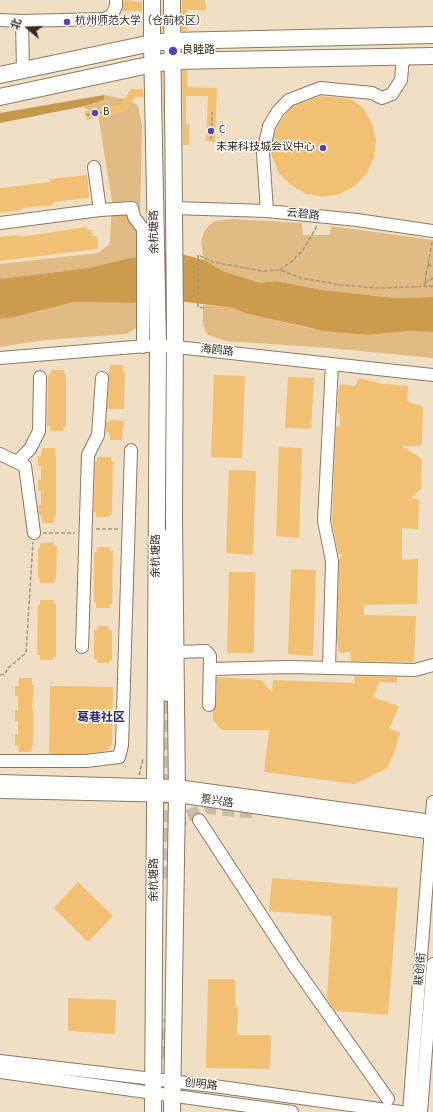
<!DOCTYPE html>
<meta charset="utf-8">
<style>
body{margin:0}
#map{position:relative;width:433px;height:1112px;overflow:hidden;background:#f1dfc5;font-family:"Source Sans 3","Noto Sans SC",sans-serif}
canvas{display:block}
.north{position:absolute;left:8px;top:8px;width:40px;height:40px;-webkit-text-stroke:3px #fff;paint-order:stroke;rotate:289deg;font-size:11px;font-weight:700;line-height:16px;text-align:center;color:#332c22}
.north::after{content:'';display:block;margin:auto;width:14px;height:18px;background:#332c22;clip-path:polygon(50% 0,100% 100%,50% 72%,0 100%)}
</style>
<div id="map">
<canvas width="433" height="1112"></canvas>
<div class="north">北</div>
</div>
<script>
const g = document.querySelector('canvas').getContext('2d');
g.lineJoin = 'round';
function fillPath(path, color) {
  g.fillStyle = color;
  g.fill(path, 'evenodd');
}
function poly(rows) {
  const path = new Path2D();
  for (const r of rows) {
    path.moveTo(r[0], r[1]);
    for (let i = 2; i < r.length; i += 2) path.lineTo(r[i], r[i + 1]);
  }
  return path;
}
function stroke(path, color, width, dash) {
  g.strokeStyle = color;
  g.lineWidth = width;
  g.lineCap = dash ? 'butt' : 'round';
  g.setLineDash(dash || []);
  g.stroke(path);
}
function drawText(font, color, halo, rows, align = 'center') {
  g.font = font + ' "Source Sans 3","Noto Sans SC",sans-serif';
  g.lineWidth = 3;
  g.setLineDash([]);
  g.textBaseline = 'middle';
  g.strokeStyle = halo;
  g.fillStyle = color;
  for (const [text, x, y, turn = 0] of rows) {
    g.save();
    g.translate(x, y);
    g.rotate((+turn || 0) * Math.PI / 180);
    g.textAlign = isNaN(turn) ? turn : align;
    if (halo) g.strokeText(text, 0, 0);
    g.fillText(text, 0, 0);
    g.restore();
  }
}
fillPath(poly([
 [104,95,130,100,138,106,142,126,139,257,88,268,0,279,0,264,98,253,110,244,112,201,98,114,83,107,104,100],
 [232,219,302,223,303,235,330,235,331,226,433,240,433,297,395,298,323,290,275,281,261,283,225,272,204,260,201,242,204,232,209,225,215,221],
 [74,302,138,303,138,327,126,334,45,340,0,347,0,319,15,317],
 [203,305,233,308,248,314,307,328,368,335,408,331,433,332,433,358,329,348,226,341,208,335,203,326]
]), '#e0bb83');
fillPath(poly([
 [104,95,104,100,85,106,0,123,0,113]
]), '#c8984a');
fillPath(poly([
 [174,252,204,260,225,272,261,283,275,281,323,290,395,298,433,297,433,332,408,331,368,335,324,331,248,314,233,308,171,300,131,303,74,302,15,317,0,319,0,279,88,268,131,258]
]), '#cc9b4d');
fillPath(poly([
 [124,0,142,2,142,11,122,11],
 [162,0,163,32,162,32],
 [182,0,205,0,206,10,187,10,187,31,182,31],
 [182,70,187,70,187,87,217,88,215,142,206,141,208,96,186,96,186,124,189,124,189,145,183,145],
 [162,72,163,72,164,144],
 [131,89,143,89,144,97,135,97,126,111,87,120,85,111,121,104],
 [321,96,351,99,363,108,372,123,376,140,374,157,367,173,355,186,340,194,323,197,306,194,291,185,279,173,272,157,271,150,276,129,284,116,293,106],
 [87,175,89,198,53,202,53,205,22,208,22,210,0,213,0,188,50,182,50,179],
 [86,227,87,230,92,230,93,236,97,236,98,249,0,261,0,237,20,235,20,237],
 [110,365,123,365,123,372,125,372,124,409,109,409,107,408,109,379,107,373,109,373],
 [51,370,64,370,64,374,66,374,66,427,63,427,63,431,50,431,50,426,47,426,48,375,50,375],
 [214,375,245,376,242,458,211,457],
 [288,377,314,378,311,429,285,428],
 [359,378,382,384,408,386,407,401,423,407,422,443,420,446,402,446,422,459,421,489,411,498,419,500,418,529,402,528,402,560,418,559,417,604,364,605,364,615,416,616,414,662,351,661,350,652,339,653,337,640,339,559,343,554,338,554,332,520,336,427,340,427,340,415,337,412,339,384,355,386],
 [109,420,124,421,122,440,110,440,109,432,106,432,106,422,109,422],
 [279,447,302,448,299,538,276,536],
 [42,448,55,448,55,455,56,455,56,516,54,516,54,523,42,523,41,515,39,515,38,505,41,505,41,491,38,491,38,480,41,480,41,466,38,466,38,456,41,456],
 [97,457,111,457,111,461,113,461,112,514,110,514,110,517,96,517,96,512,94,512,95,462,97,462],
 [229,470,256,471,253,555,226,553],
 [54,542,54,546,57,546,56,579,54,579,54,583,40,583,40,578,38,578,38,548,40,548,40,543],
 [97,547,110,547,110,551,113,551,112,604,110,604,110,608,96,608,96,602,94,602,94,552,97,552],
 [291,569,316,570,313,656,288,654],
 [229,572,255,572,254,653,227,653],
 [40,600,54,600,54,604,56,604,56,657,53,657,53,660,40,660,40,655,37,655,38,605,40,605],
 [97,626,109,626,109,630,112,630,112,660,109,660,109,663,97,663,97,659,94,659,94,630,97,630],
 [354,676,397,677,397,683,380,682,373,697,399,706,389,729,400,732,394,754,387,768,355,784,264,772,269,730,222,730,213,720,213,711,216,705,217,677,261,680,272,692,273,680,355,683],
 [19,678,32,678,32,685,34,685,32,709,33,709,33,746,32,746,31,752,19,752,18,745,15,745,15,734,18,734,18,721,15,721,15,710,18,710,18,696,15,696,15,686,18,686],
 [50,686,113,687,112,745,106,751,86,754,49,754],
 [272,878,398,888,388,1015,335,1011,327,999,332,916,269,911],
 [78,882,113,916,88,942,54,908],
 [208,979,235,979,235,1007,238,1007,237,1035,271,1035,270,1069,206,1068],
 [68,998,116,1000,115,1034,68,1031]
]), '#f2c073');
stroke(poly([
 [162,840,167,695],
 [162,878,166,837,185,817,207,808,257,813],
 [161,1058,162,1019]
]), '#cbbba4', 12, [12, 6]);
const minor = poly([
 [0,20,22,21,23,70],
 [22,21,104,19,112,15,116,6,116,0],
 [94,167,100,210,132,208,134,217,143,229,143,347],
 [173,208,267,211,357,220,433,231],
 [267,211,263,153,269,126,278,111,289,100,320,88,372,93,382,98,392,94,401,80,403,57],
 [0,223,100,210],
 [0,358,158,345,433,375],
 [0,454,25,466,34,533],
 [17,462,30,449,39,431,40,377],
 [161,534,165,548,167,695],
 [82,647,88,455,98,435,102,378],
 [176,652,206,651,210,656,209,705],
 [329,667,332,561,324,521,332,364],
 [210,669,289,667,415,670,433,665],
 [0,761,86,761,119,757,122,745,131,450],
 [0,781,177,786,433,821],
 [0,792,177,796,433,833],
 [199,820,293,964,388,1099],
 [0,1061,221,1087,401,1112],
 [0,1072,292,1112],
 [409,1112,433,802],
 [421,1112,433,964]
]);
const major = poly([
 [152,0,152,43,158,345,153,1112],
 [0,75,152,43,171,41,433,35],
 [0,97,153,64,172,61,433,56],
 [172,1112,177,796,174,516,175,318,172,0]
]);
stroke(minor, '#8a7962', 14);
stroke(major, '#8a7962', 18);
stroke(poly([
 [86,115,110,111],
 [211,139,212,112],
 [428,264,433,267],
 [280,270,291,262,303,250,317,226],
 [425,283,433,278],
 [424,287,432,242],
 [204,308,198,307,198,255,213,262,262,271,280,270,301,278,341,285,379,288,433,286],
 [96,529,119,529],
 [43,533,75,533],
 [0,675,5,674,8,668,26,653,33,542],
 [139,775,143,759]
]), '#a29582', 1.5, [4, 2]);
stroke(minor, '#fff', 12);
stroke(major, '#fff', 16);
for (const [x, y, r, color] of [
 [67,22,4,"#5b41b9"],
 [173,51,5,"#5b41b9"],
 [95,113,4,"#5b41b9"],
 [211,131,4,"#5b41b9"],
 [323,148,4,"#5b41b9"]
]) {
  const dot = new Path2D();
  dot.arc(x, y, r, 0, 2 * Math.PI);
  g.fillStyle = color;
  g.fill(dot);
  stroke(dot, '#fff', 1.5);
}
drawText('11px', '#332c22', '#fff', [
 ["杭州师范大学（仓前校区）",75,22],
 ["良睦路",182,51],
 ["B",103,113],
 ["C",219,131],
 ["未来科技城会议中心",315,148,"right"]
], 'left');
drawText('11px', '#332c22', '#fff', [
 ["云碧路",303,215,6],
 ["余杭塘路",155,232,-91],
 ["海鸥路",217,351,6],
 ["余杭塘路",157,556,-90],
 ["景兴路",217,802,8],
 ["余杭塘路",155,880,-90],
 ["联创街",421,969,-85],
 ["创明路",201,1085,7]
]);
drawText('bold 12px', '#322863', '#fff', [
 ["葛巷社区",101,718]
]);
</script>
